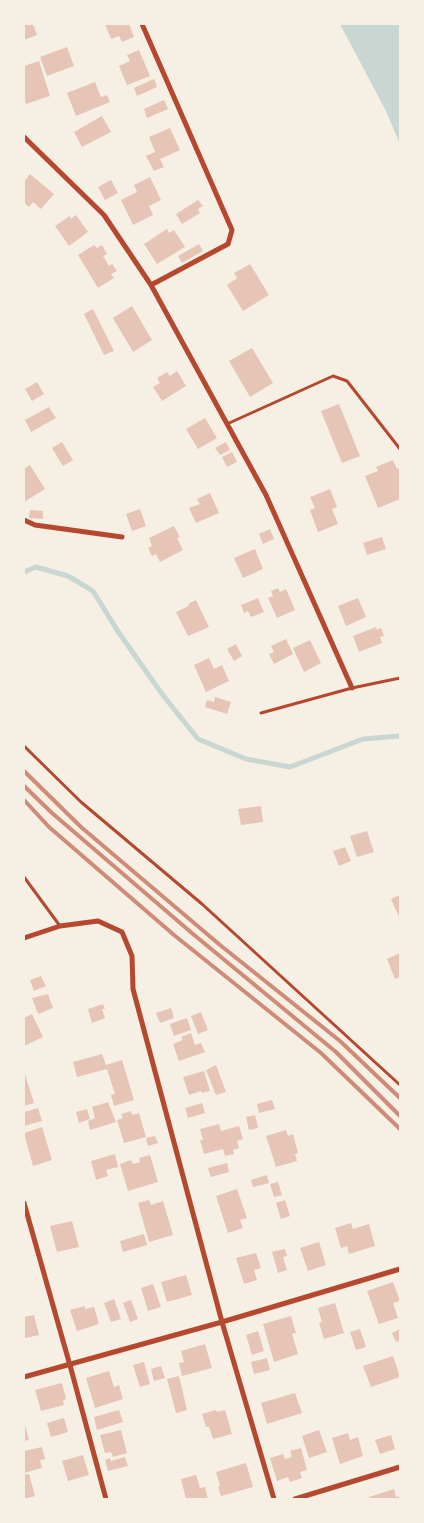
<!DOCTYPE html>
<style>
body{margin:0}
#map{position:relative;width:424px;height:1523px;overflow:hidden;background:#f6efe4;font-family:"IBM Plex Sans",sans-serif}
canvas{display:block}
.frame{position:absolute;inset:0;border:25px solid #f6efe4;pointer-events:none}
</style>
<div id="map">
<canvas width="424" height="1523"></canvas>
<div class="frame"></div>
</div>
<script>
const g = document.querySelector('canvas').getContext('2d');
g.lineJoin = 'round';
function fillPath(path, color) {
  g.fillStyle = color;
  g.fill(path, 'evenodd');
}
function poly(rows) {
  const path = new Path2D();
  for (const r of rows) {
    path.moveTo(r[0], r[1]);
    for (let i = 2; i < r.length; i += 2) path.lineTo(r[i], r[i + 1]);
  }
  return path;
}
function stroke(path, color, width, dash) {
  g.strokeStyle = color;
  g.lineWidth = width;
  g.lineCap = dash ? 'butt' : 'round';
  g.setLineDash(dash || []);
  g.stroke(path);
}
fillPath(poly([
 [340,24,400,24,400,144,386,111]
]), '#c9d6d2');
stroke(poly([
 [24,572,36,567,68,576,93,591,117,630,162,694,198,739,246,759,290,767,363,739,400,736]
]), '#c9d6d2', 5);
fillPath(poly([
 [24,24,33,24,37,35,24,40],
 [105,24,129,24,134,37,122,42,119,36,111,39],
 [67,47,74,66,47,76,40,57],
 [139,50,150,76,127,85,119,66,130,61,127,55],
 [39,61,50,96,26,104,24,97,24,66],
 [154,79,157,87,137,96,134,88],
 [95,82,101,97,107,95,110,102,76,116,67,93],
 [164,100,168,109,147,118,144,109],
 [102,116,111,132,82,147,74,132],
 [170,128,180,150,160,159,164,167,154,171,146,156,155,152,149,137],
 [30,174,54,194,41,209,33,202,29,207,24,203,25,197,24,196,24,182],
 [150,177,161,200,149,206,153,215,133,225,121,200,137,192,134,185],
 [111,180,118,193,105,200,98,187],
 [198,200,203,206,198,209,200,213,182,224,176,214],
 [76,215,88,232,69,246,55,226,70,216,71,219],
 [167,229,169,233,174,230,185,247,157,264,144,244],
 [199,244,203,251,182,263,178,256],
 [94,245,97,248,102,245,107,254,103,256,109,266,112,264,117,271,111,274,114,278,98,288,78,255],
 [250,264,269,295,243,311,227,285,237,278,234,273],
 [132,306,152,340,133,352,113,318],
 [93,309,114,351,104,355,84,314],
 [252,348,273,383,250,397,229,361],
 [177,371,186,386,162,401,153,387,160,383,157,378,167,372,170,376],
 [37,382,44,394,32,401,25,389],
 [339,404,360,456,342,463,321,411],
 [49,407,56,418,31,432,25,420],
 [205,418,217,438,198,449,186,429],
 [62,442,73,460,63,466,52,448],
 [226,442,230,450,220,455,215,448],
 [232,452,237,462,227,467,222,457],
 [393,460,397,469,400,468,400,499,378,508,365,476,378,471,376,467],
 [30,465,45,489,24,502,24,469],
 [330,489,337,507,332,509,338,524,318,532,310,510,315,508,310,497],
 [210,493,219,513,196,523,189,508,200,504,197,499],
 [140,509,146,526,132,531,126,514],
 [30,510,43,511,43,519,29,518],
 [174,526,180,537,177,538,183,550,160,562,156,554,152,556,148,548,152,546,149,538],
 [270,529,274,539,263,544,259,534],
 [382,537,386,549,367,555,363,543],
 [255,549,263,569,243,578,234,558],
 [278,588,280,592,286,589,295,610,277,618,268,598,273,596,271,591],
 [258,598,264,612,251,617,248,611,244,613,241,605],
 [358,598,366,617,346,626,338,606],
 [196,600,209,627,188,636,176,612,189,606,188,604],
 [376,627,377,630,381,628,384,636,380,637,382,643,359,652,353,636],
 [286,639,293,654,274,664,269,654,274,652,271,646],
 [310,640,321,663,304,672,293,648],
 [236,644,242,656,234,661,227,649],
 [209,658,214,669,222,665,229,681,206,692,194,665],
 [215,697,231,702,227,714,205,707,207,700,214,702],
 [261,806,263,822,241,825,238,809],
 [367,831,374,852,357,857,350,836],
 [345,847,351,861,339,866,333,851],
 [400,895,400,919,391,899],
 [400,953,400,977,395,979,387,959],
 [41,976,46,986,34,991,30,980],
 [48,994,53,1008,38,1014,32,998],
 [103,1004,105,1009,102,1009,105,1018,92,1023,88,1009],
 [171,1008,174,1018,160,1023,156,1013],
 [201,1012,208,1030,198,1034,191,1016],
 [32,1014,43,1037,24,1046,24,1018],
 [187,1018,191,1030,174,1036,170,1024],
 [191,1033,195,1045,201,1043,205,1052,179,1061,173,1044,183,1040,181,1037],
 [102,1054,106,1065,122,1060,134,1100,114,1106,111,1095,115,1094,107,1069,77,1077,73,1062],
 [216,1065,226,1092,216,1095,206,1070],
 [24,1071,34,1103,24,1106],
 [204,1071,210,1091,202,1093,201,1091,189,1095,183,1077],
 [272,1100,275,1109,259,1113,257,1104],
 [108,1102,116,1122,90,1130,88,1121,95,1118,92,1107],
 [202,1103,205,1113,188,1118,185,1108],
 [38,1108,42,1121,24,1126,24,1112],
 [87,1109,90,1119,79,1123,76,1112],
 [131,1111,132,1115,139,1113,146,1137,124,1143,117,1120,123,1118,121,1114],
 [255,1115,258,1128,249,1130,246,1117],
 [219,1124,221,1131,239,1126,243,1139,237,1141,239,1148,233,1150,234,1154,225,1156,223,1149,204,1154,200,1140,203,1140,200,1129],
 [42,1127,52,1160,33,1166,24,1133],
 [286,1130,288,1136,293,1134,298,1153,295,1154,297,1161,276,1167,266,1136],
 [155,1136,158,1143,148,1146,146,1138],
 [115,1154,118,1167,106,1170,108,1176,96,1180,91,1161],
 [150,1155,158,1182,128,1191,120,1164,131,1160,133,1164,140,1162,139,1158],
 [227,1163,229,1172,211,1177,208,1168],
 [267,1175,269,1183,253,1187,251,1180],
 [278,1182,282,1195,274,1197,270,1184],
 [237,1189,247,1218,240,1220,243,1228,228,1233,216,1196],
 [149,1200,151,1205,163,1201,173,1235,149,1242,138,1203],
 [285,1200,290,1216,281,1219,276,1203],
 [72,1221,79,1247,57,1252,50,1226],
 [351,1223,353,1229,369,1224,375,1246,349,1254,347,1246,341,1248,335,1228],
 [144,1234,147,1245,123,1252,120,1241],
 [319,1242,326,1265,308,1271,300,1248],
 [285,1249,287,1256,283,1257,287,1270,278,1273,272,1252],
 [256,1253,261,1268,254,1270,257,1280,244,1284,236,1258],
 [186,1275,192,1295,167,1302,161,1282],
 [393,1282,400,1301,393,1303,398,1318,379,1324,367,1291],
 [153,1284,161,1307,148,1311,141,1288],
 [114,1299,121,1319,111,1322,104,1303],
 [131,1300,138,1319,130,1322,123,1303],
 [335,1303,344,1333,324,1339,319,1323,322,1322,318,1308],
 [85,1306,85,1309,94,1307,99,1324,77,1331,70,1310],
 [34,1315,39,1335,25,1338,24,1334,24,1317],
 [291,1316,296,1333,292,1334,298,1354,274,1362,263,1324],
 [360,1329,366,1347,356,1350,350,1332],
 [400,1329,400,1341,396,1342,392,1333],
 [258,1331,264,1351,252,1355,246,1335],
 [205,1344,212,1368,182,1376,179,1363,184,1362,181,1351],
 [393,1356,400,1377,371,1387,363,1366],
 [267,1358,270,1370,254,1374,251,1362],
 [144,1362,150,1384,140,1387,133,1365],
 [161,1366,165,1378,154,1381,151,1369],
 [109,1371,114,1387,119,1385,123,1399,95,1408,86,1378],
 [179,1376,187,1410,176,1413,167,1379],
 [62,1383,66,1399,63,1400,64,1405,41,1411,35,1390],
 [295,1393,302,1413,267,1424,261,1403],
 [119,1410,123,1422,97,1430,94,1417],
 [216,1410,217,1412,225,1410,232,1434,213,1439,209,1427,206,1427,202,1414],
 [64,1418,68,1432,51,1437,47,1423],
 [24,1421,29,1440,24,1441],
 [121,1430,127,1453,113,1457,111,1452,105,1453,100,1435],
 [319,1430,327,1452,309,1458,302,1436],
 [348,1433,350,1440,358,1437,363,1456,340,1464,332,1438],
 [391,1435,395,1449,380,1454,375,1440],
 [42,1447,45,1459,40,1460,42,1468,24,1473,24,1451],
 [301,1448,307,1470,300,1472,302,1478,290,1482,288,1477,277,1481,270,1458,283,1454,285,1459,292,1457,290,1451],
 [83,1455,89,1475,68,1481,62,1461],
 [125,1457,128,1466,108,1471,105,1460,110,1458,111,1461],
 [246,1463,253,1487,221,1496,218,1487,220,1486,216,1472],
 [29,1474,35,1496,24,1499,24,1475],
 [196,1475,200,1488,205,1487,208,1499,186,1499,181,1479],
 [394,1489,396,1497,400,1496,400,1499,370,1499,369,1497]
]), '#e6c5b7');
stroke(poly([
 [24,746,81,802,202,904,400,1085]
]), '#b5482f', 3);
stroke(poly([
 [227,424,333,376,347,381,400,449],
 [261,713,352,688,400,678],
 [24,877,60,926]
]), '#b5482f', 3);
stroke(poly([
 [142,24,232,230,228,244,151,285],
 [24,137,104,215,151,285,266,495,352,688],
 [24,520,35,525,122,537],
 [24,938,60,926,98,921,122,932,132,956,133,989,222,1322,274,1499],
 [24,1203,71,1369,106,1499],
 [24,1377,222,1322,400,1269],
 [295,1499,400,1467]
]), '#b5482f', 5);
stroke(poly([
 [24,771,81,827,220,945,340,1041,400,1098],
 [24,786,52,813,193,934,336,1052,400,1116],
 [24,800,49,827,174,935,321,1053,400,1129]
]), '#cf8b77', 4);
</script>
